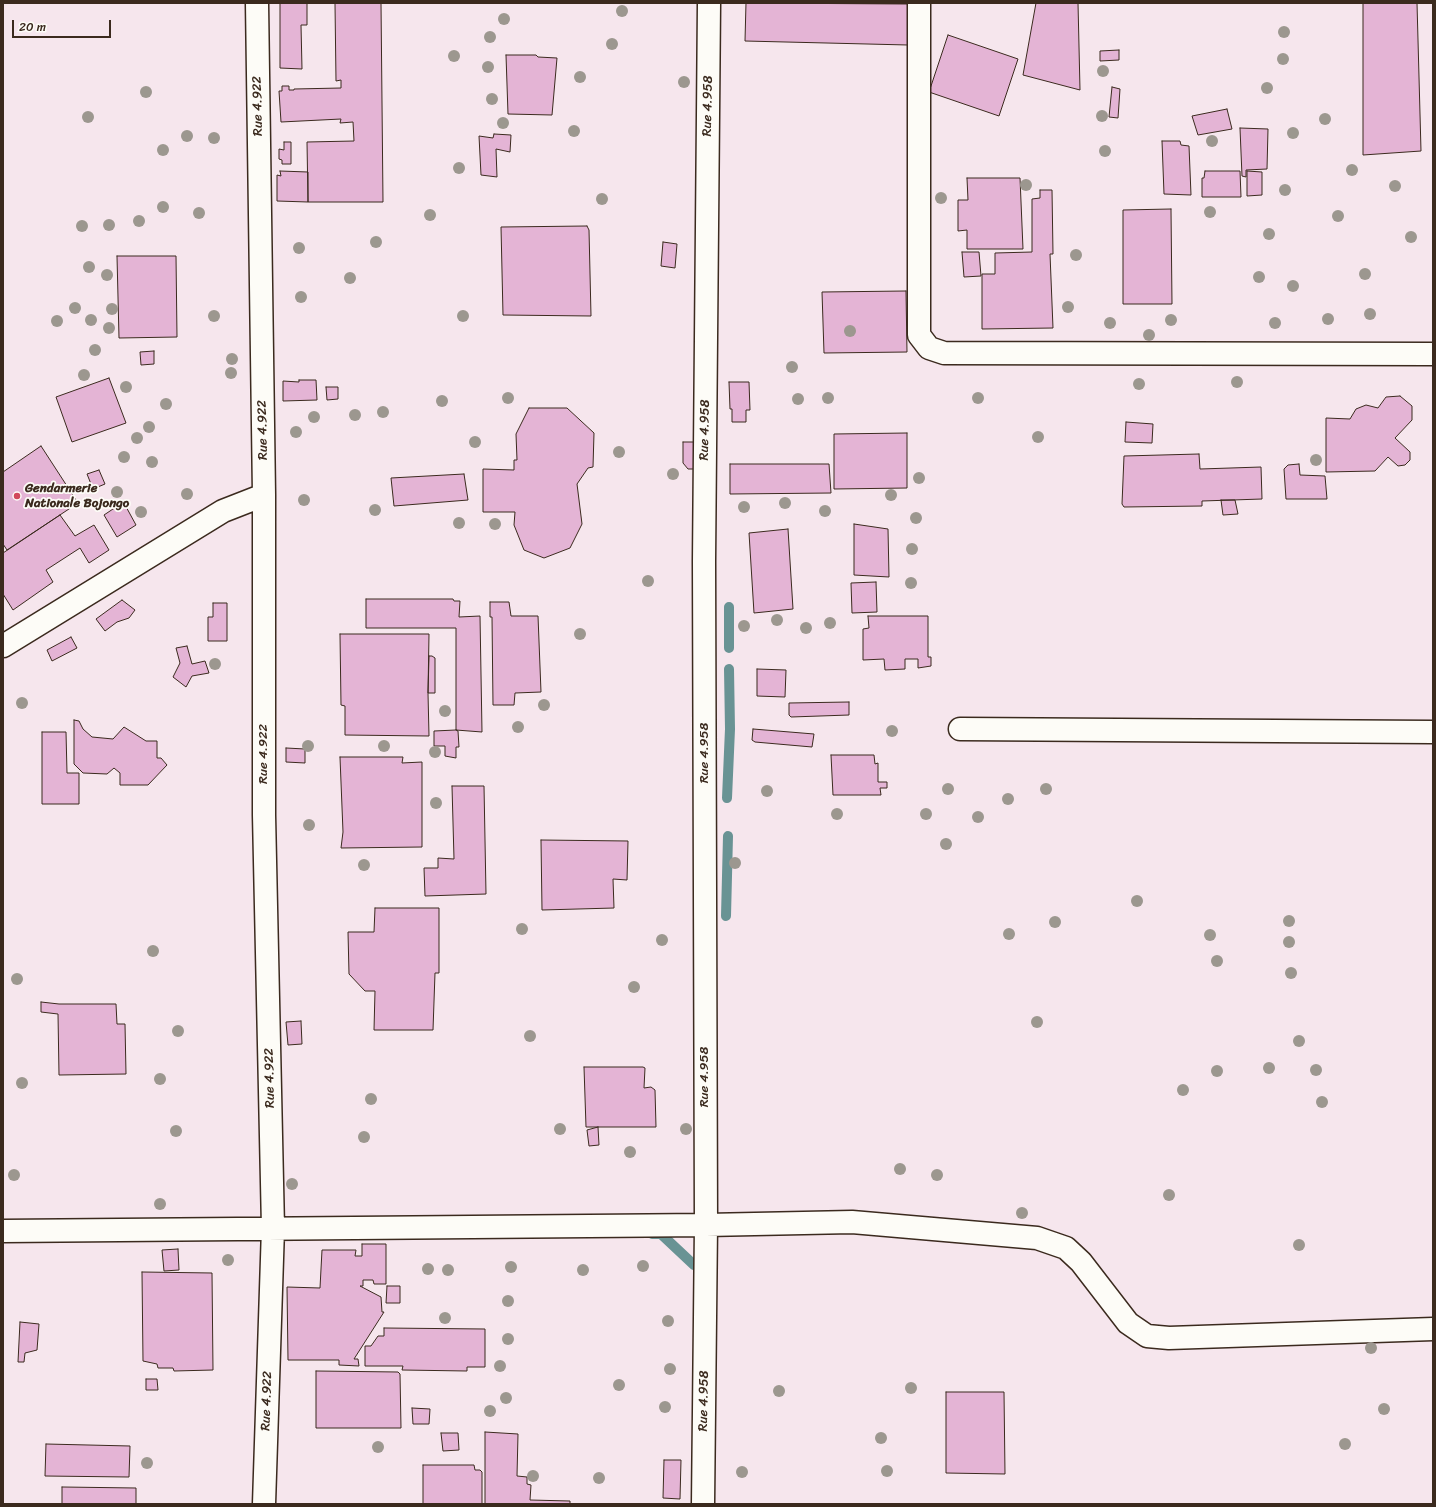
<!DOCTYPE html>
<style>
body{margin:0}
#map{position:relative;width:1436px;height:1507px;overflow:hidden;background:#f6e6ed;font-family:Sriracha,sans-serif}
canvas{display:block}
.frame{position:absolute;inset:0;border:4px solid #3b2a1e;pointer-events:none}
.scale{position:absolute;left:12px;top:20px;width:99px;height:18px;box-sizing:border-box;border:2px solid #3b2a1e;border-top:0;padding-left:5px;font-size:12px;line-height:14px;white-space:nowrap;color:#3b2a1e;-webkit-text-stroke:3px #fdfcf7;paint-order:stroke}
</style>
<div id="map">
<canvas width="1436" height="1507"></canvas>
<div class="frame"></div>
<div class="scale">20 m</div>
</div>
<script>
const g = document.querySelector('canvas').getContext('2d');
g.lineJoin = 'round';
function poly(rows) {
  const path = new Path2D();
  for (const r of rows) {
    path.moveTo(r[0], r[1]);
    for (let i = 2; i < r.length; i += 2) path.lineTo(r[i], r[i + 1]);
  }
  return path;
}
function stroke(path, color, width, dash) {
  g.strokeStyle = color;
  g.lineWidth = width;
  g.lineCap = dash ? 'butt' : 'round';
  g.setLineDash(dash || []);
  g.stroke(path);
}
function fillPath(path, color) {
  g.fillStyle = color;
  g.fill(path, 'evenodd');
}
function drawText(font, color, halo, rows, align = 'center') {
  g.font = font + ' Sriracha,sans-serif';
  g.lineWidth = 3.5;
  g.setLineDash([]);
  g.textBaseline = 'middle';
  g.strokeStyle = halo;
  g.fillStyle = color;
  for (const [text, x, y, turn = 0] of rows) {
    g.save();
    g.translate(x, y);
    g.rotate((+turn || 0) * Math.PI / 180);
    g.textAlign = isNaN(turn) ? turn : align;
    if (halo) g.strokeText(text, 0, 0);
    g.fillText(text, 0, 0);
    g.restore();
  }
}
stroke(poly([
 [729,607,729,648],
 [727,798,730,729,729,669],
 [726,916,728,836],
 [652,1234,661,1234,694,1265]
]), '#699394', 10);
const building = poly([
 [280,3,307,3,307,25,301,25,302,69,280,68,280,3],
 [335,3,381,3,383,202,308,202,307,142,354,141,353,122,340,123,341,119,281,122,279,91,282,91,282,86,289,86,289,90,294,90,294,89,341,88,341,80,336,81,335,3],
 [746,3,908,4,908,45,745,41,746,3],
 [1036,3,1078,3,1080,90,1023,75,1036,3],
 [1363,3,1417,3,1421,151,1363,155,1363,3],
 [948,35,1018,59,999,116,929,92,948,35],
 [1119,50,1119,60,1100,61,1100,51,1119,50],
 [506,55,536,55,538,57,557,58,552,115,508,114,506,55],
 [1112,87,1120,89,1118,118,1109,117,1112,87],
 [1227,109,1232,129,1198,135,1192,116,1227,109],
 [1240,128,1268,129,1267,169,1246,170,1246,177,1242,176,1240,128],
 [494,134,511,135,510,152,496,149,497,177,481,175,479,136,493,138,494,134],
 [1162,141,1180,141,1181,145,1189,146,1191,195,1164,194,1162,141],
 [284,142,291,142,291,164,282,164,282,160,279,159,279,149,284,150,284,142],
 [280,171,308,172,308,202,277,201,277,175,281,176,280,171],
 [1205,171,1240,171,1241,197,1202,197,1202,178,1204,178,1205,171],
 [1247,171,1262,172,1262,195,1247,196,1247,171],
 [967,178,1020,178,1023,249,967,249,967,230,958,231,958,200,968,200,967,178],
 [1040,190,1052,190,1053,254,1050,254,1053,328,982,329,982,274,995,274,995,253,1032,252,1032,199,1040,198,1040,190],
 [1171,209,1172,304,1123,304,1123,210,1171,209],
 [587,226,589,230,591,316,503,315,501,227,587,226],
 [663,242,677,244,675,268,661,266,663,242],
 [962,252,979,252,981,276,964,277,962,252],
 [117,256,176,256,177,337,119,338,117,256],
 [906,291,907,352,824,353,822,292,906,291],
 [154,351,154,364,141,365,140,352,154,351],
 [109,378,126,423,72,442,56,397,109,378],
 [299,380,316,380,317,400,283,401,283,381,299,382,299,380],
 [729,382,749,382,750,410,746,410,746,422,732,422,732,409,730,409,729,382],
 [326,387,338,387,338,399,327,400,326,387],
 [1400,396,1412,406,1412,420,1395,438,1410,452,1410,460,1405,465,1398,466,1388,457,1375,471,1326,472,1326,418,1350,419,1356,409,1366,405,1378,408,1386,397,1400,396],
 [529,408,567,408,594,433,593,467,588,468,577,484,582,524,570,548,544,558,524,550,514,525,515,512,483,512,483,469,514,470,514,460,517,460,516,434,529,408],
 [1126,422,1153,424,1152,443,1125,442,1126,422],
 [907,433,907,488,834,489,834,434,907,433],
 [683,442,696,442,695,469,688,469,683,463,683,442],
 [41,446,78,503,7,550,3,544,3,472,41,446],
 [1199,454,1200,469,1261,467,1262,499,1202,501,1202,506,1124,507,1122,504,1124,456,1199,454],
 [730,464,829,464,831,493,730,494,730,464],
 [1299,464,1300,475,1325,476,1327,499,1286,499,1284,469,1288,465,1299,464],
 [99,470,105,484,93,489,87,474,99,470],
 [464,474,468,500,394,506,391,478,464,474],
 [1221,500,1235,500,1238,514,1223,515,1221,500],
 [122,503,124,503,136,525,117,537,104,515,122,503],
 [60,515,75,536,94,525,109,550,89,563,80,548,46,570,53,582,13,610,3,594,3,553,60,515],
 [854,524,888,529,889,577,854,575,854,524],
 [788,529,793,609,754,613,749,533,788,529],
 [876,582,877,612,852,613,851,583,876,582],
 [366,599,453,599,454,601,460,601,459,617,480,616,482,732,456,730,456,628,366,628,366,599],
 [122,600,135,610,129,618,117,622,105,631,96,619,122,600],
 [490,602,509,602,511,616,538,616,541,692,515,693,514,705,493,705,492,617,490,617,490,602],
 [213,603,227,603,227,641,208,641,208,617,213,617,213,603],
 [868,616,928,616,928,657,931,657,931,666,918,668,918,659,905,659,905,669,885,670,884,659,863,660,863,629,869,628,868,616],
 [340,634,429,634,428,693,429,736,345,735,345,706,341,705,340,634],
 [71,637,77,648,52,661,47,650,71,637],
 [187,646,192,664,205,661,209,673,192,676,186,687,173,677,180,663,176,648,187,646],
 [429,656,432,656,435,658,435,693,428,693,429,656],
 [757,669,786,670,785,697,757,696,757,669],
 [849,702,849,715,791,717,789,715,789,703,849,702],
 [74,720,79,721,83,729,92,737,113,739,124,727,146,741,157,741,157,758,161,758,167,765,148,785,120,785,120,773,114,768,107,774,83,773,74,764,74,720],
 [753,729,814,734,812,747,755,742,752,740,753,729],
 [456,730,458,731,459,747,456,747,456,758,445,756,445,746,434,746,434,731,456,730],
 [42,732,66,732,67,773,79,773,79,804,42,804,42,732],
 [286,748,305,749,305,763,286,762,286,748],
 [831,755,874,755,875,764,878,763,878,782,887,782,887,788,880,788,881,795,833,795,831,755],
 [340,757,403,757,402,763,422,762,422,847,341,848,343,832,340,757],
 [452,786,484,786,486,894,425,896,424,868,438,868,438,858,454,859,452,786],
 [541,840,628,841,627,880,613,879,614,908,542,910,541,840],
 [375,908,439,908,439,973,435,973,433,1030,374,1030,375,991,365,991,349,974,348,932,374,932,375,908],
 [41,1002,59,1004,116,1004,117,1024,125,1024,126,1074,59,1075,58,1014,41,1012,41,1002],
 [301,1021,302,1044,288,1045,286,1022,301,1021],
 [584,1067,643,1067,645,1068,644,1088,651,1087,655,1090,656,1127,586,1127,584,1067],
 [598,1127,599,1145,589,1146,587,1130,598,1127],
 [362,1244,386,1244,386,1284,374,1284,373,1280,363,1280,363,1286,360,1286,381,1297,382,1312,384,1312,354,1359,358,1359,359,1366,339,1365,339,1360,288,1360,287,1287,320,1288,322,1250,356,1250,355,1256,362,1256,362,1244],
 [178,1249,179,1270,164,1271,162,1250,178,1249],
 [142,1272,212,1273,213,1370,174,1371,173,1368,158,1368,157,1364,143,1361,142,1272],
 [387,1286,400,1286,400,1303,386,1303,387,1286],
 [20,1322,39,1324,37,1350,25,1353,24,1362,18,1362,20,1322],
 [384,1328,485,1329,485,1367,467,1367,467,1371,402,1370,403,1366,365,1366,365,1346,371,1346,378,1336,384,1336,384,1328],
 [316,1371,398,1372,400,1374,401,1428,316,1428,316,1371],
 [146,1379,157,1379,158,1390,146,1390,146,1379],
 [946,1392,1004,1392,1005,1474,946,1473,946,1392],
 [412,1408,430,1409,429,1424,413,1424,412,1408],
 [485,1432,518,1434,517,1476,527,1477,527,1484,531,1485,530,1500,570,1501,570,1504,485,1504,485,1432],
 [441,1433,458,1433,459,1450,443,1451,441,1433],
 [46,1444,130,1446,129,1477,45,1476,46,1444],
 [664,1460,681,1460,680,1499,663,1498,664,1460],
 [423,1465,474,1465,475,1470,480,1470,482,1472,482,1504,423,1504,423,1465],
 [62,1487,136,1488,136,1504,62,1504,62,1487]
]);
fillPath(building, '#e4b4d5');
stroke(building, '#3b2a1e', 1);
const minor = poly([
 [257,3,264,495,264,815,273,1228,264,1504],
 [919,3,919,335,929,348,944,353,1433,354],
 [3,646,223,511,264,495],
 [960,729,1433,732],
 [3,1231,706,1225,852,1222,1037,1238,1066,1248,1081,1262,1128,1323,1147,1336,1169,1338,1433,1329],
 [703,1504,706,1225,704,561,709,3]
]);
stroke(minor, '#3b2a1e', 25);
stroke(minor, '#fdfcf7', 22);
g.fillStyle = '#9c978f';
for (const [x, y] of [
 [622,11],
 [504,19],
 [1284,32],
 [490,37],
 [612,44],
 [454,56],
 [1283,59],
 [488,67],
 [1103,71],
 [580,77],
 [684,82],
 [1267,88],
 [146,92],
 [492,99],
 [1102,116],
 [88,117],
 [1325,119],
 [503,123],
 [574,131],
 [1293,133],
 [187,136],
 [214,138],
 [1212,141],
 [163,150],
 [1105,151],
 [459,168],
 [1352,170],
 [1026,185],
 [1395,186],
 [1285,190],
 [941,198],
 [602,199],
 [163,207],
 [1210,212],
 [199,213],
 [430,215],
 [1338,216],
 [139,221],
 [109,225],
 [82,226],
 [1269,234],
 [1411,237],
 [376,242],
 [299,248],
 [1076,255],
 [89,267],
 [1365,274],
 [107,275],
 [1259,277],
 [350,278],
 [1293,286],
 [301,297],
 [1068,307],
 [75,308],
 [112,309],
 [1370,314],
 [214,316],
 [463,316],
 [1328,319],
 [91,320],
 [1171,320],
 [57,321],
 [1110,323],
 [1275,323],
 [109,328],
 [850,331],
 [1149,335],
 [95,350],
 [232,359],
 [792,367],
 [231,373],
 [84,375],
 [1237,382],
 [1139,384],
 [126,387],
 [508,398],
 [828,398],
 [978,398],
 [798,399],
 [442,401],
 [166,404],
 [383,412],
 [355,415],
 [314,417],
 [149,427],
 [296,432],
 [1038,437],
 [137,438],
 [475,442],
 [619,452],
 [124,457],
 [1316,460],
 [152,462],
 [673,474],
 [919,478],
 [117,492],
 [187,494],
 [891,495],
 [304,500],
 [785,503],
 [744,507],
 [375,510],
 [825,511],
 [141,512],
 [916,518],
 [459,523],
 [495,524],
 [912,549],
 [648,581],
 [911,583],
 [777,620],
 [830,623],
 [744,626],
 [806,628],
 [580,634],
 [215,664],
 [22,703],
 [544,705],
 [445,711],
 [518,727],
 [892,731],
 [308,746],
 [384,746],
 [435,752],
 [948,789],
 [1046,789],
 [767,791],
 [1008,799],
 [436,803],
 [837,814],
 [926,814],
 [978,817],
 [309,825],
 [946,844],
 [735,863],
 [364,865],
 [1137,901],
 [1289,921],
 [1055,922],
 [522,929],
 [1009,934],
 [1210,935],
 [662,940],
 [1289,942],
 [153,951],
 [1217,961],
 [1291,973],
 [17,979],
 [634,987],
 [1037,1022],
 [178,1031],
 [530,1036],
 [1299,1041],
 [1269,1068],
 [1316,1070],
 [1217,1071],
 [160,1079],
 [22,1083],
 [1183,1090],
 [371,1099],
 [1322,1102],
 [560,1129],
 [686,1129],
 [176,1131],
 [364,1137],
 [630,1152],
 [900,1169],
 [14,1175],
 [937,1175],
 [292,1184],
 [1169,1195],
 [160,1204],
 [1022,1213],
 [1299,1245],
 [228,1260],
 [643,1266],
 [511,1267],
 [428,1269],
 [448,1270],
 [583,1270],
 [508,1301],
 [445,1318],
 [668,1321],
 [508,1339],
 [1371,1348],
 [500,1366],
 [670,1369],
 [619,1385],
 [911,1388],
 [779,1391],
 [506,1398],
 [665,1407],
 [1384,1409],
 [490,1411],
 [881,1438],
 [1345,1444],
 [378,1447],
 [147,1463],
 [887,1471],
 [742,1472],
 [533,1476],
 [599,1478]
]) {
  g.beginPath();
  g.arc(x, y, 6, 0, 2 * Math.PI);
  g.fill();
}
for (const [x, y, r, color] of [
 [17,496,4,"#d1495b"]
]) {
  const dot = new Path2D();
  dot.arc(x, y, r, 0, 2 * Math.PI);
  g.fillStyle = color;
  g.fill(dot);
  stroke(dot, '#fdfcf7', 1.5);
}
drawText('13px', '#3b2a1e', '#fdfcf7', [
 ["Rue 4.922",258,106,-91],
 ["Rue 4.958",708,106,-89],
 ["Rue 4.922",263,430,-91],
 ["Rue 4.958",705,430,-89],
 ["Rue 4.958",705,753,-90],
 ["Rue 4.922",264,754,-90],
 ["Rue 4.958",705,1077,-90],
 ["Rue 4.922",270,1078,-91],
 ["Rue 4.922",267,1401,-88],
 ["Rue 4.958",704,1401,-89]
]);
drawText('bold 13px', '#3b2a1e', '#fdfcf7', [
 ["Gendarmerie",25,489],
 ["Nationale Bojongo",25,504]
], 'left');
</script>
